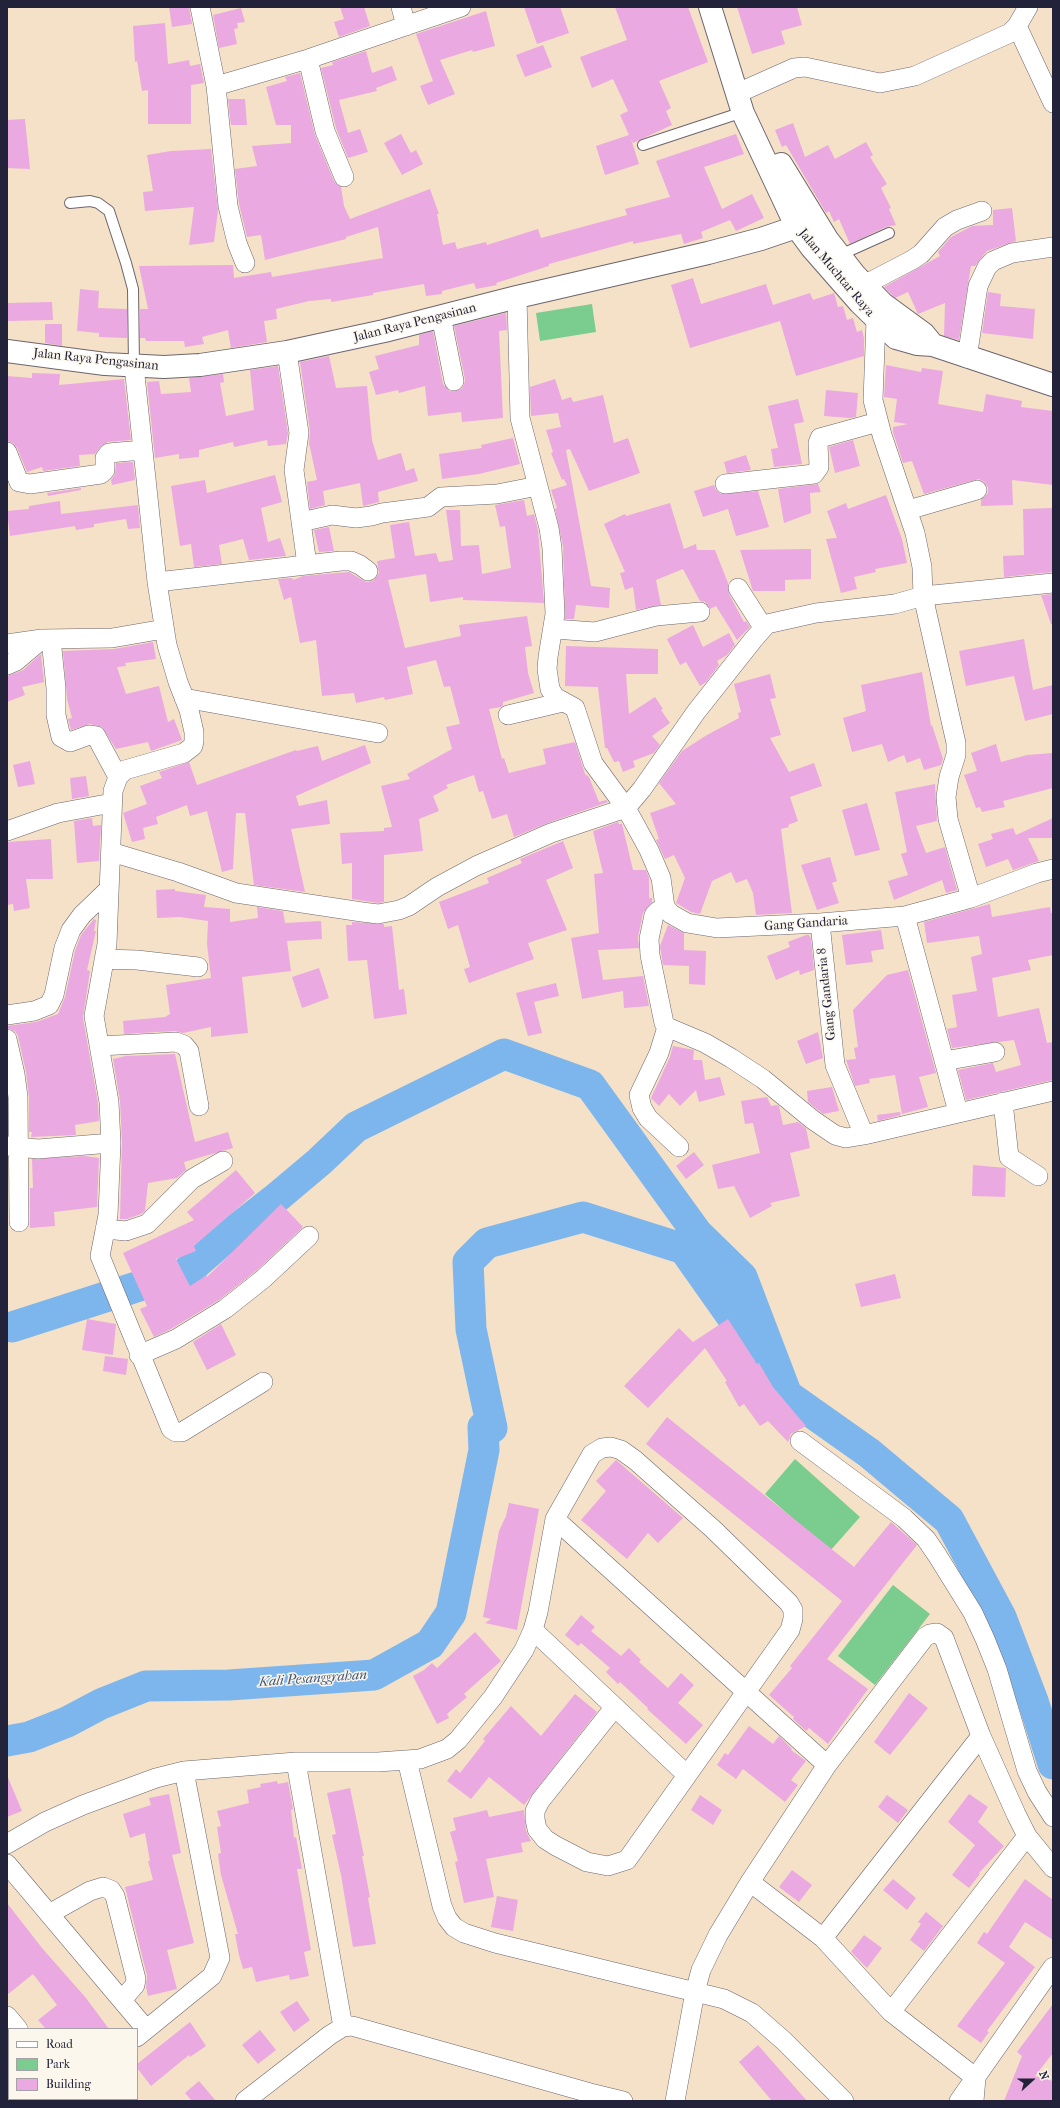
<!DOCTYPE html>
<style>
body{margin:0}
#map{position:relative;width:1060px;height:2108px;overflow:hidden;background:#f5e1c7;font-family:"IM FELL French Canon",serif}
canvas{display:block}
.frame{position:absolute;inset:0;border:8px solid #22223b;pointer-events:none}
.legend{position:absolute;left:8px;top:2028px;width:130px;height:72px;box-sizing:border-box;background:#fbf7ec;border:1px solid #a4a2a5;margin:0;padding:5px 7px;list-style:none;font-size:12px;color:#22223b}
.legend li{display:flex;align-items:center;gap:8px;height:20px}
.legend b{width:20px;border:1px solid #a4a2a5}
.north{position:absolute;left:1012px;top:2060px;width:40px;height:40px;-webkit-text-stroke:3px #fbf7ec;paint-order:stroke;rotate:69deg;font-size:11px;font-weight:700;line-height:16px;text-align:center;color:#22223b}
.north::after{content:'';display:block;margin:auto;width:14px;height:18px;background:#22223b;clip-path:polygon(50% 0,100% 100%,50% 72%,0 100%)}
</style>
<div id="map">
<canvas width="1060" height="2108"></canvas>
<div class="frame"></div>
<ul class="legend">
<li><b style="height:5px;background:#fff"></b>Road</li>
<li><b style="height:11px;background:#7acc8f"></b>Park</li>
<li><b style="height:11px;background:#eaa9e0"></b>Building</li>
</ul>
<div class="north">N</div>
</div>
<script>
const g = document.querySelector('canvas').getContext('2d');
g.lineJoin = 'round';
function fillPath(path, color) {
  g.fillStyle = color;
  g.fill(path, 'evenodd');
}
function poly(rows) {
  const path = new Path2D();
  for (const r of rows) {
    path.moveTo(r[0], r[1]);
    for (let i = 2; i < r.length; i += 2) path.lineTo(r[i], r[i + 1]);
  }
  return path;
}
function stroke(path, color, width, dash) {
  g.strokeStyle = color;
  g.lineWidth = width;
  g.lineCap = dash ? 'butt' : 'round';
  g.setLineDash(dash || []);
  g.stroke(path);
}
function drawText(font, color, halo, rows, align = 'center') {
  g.font = font + ' "IM FELL French Canon",serif';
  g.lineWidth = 3;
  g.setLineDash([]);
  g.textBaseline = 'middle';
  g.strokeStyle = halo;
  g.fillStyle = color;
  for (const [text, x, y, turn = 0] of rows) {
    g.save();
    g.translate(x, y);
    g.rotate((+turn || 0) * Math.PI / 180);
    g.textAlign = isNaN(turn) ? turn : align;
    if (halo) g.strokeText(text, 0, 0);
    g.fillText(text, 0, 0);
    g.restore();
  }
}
fillPath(poly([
 [592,304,596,332,540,341,536,313],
 [795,1459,860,1517,830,1551,765,1494],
 [893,1585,930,1614,875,1685,838,1656]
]), '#7acc8f');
stroke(poly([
 [12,1327,158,1280,183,1275,224,1239,275,1199,319,1162,356,1127,504,1054,590,1085,697,1233,742,1277,787,1395,869,1453,949,1520,1001,1617,1033,1701,1053,1764],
 [7,1741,29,1737,67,1722,101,1704,146,1686,229,1685,374,1675,430,1644,451,1613,484,1450,483,1427,492,1428,471,1329,468,1262,487,1243,583,1217,684,1249,761,1358]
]), '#7db6ed', 31);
fillPath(poly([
 [169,7,189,7,192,24,172,27],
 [340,7,364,7,370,26,339,37,334,22,344,19],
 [524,7,560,7,569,33,537,44],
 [615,7,688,7,708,62,659,81,671,108,666,111,672,125,633,143,631,139,639,164,605,175,596,146,629,135,620,115,628,111,613,79,592,88,580,57,627,40],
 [737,7,797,7,802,25,781,31,785,44,752,54],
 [241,8,245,22,237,23,238,28,234,29,237,44,219,48,213,15],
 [486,11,495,46,473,52,472,50,440,60,455,94,428,105,420,86,433,81,416,34],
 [165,23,168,64,189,60,190,66,200,64,204,83,191,85,191,124,148,124,148,90,142,91,137,61,135,62,133,26],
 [543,45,552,67,525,77,516,55],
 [366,51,372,73,392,66,397,80,376,88,377,91,339,100,348,133,360,129,368,152,348,158,336,128,321,68,333,65,332,62],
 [300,73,315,135,334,181,341,187,344,206,350,219,430,189,439,214,437,214,443,245,455,242,457,249,486,242,487,245,538,229,541,238,627,215,625,209,670,197,656,161,736,134,744,154,704,167,722,209,752,194,764,218,736,231,730,220,701,232,703,238,684,244,681,234,633,244,633,241,549,264,549,266,496,283,497,285,476,289,474,283,442,291,442,294,426,296,424,284,373,293,373,295,331,302,331,299,309,301,276,309,277,319,264,321,267,342,231,348,228,330,202,337,204,344,185,347,184,341,146,341,145,338,140,338,140,309,148,309,139,266,233,265,234,278,271,272,272,277,383,258,378,227,346,237,346,239,265,260,261,235,247,237,239,204,235,169,257,166,252,146,291,143,291,125,276,125,266,87,287,81,285,77],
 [228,99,245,99,247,125,231,125],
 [25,119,30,169,7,168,7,120],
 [793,123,805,157,828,145,835,159,866,142,873,155,870,157,887,184,881,188,891,208,889,209,896,225,886,227,850,244,839,219,834,222,829,211,826,213,786,145,782,147,775,130],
 [401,134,411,153,416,150,423,164,402,175,384,143],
 [211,149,218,210,214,242,189,245,194,207,145,211,143,192,153,191,147,155,171,151],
 [1012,208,1016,241,987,251,975,266,971,266,959,340,944,336,945,303,918,314,908,292,895,298,884,287,940,256,938,252,951,237,972,226,993,225,993,210],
 [693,278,701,304,766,284,773,305,810,293,813,300,834,293,838,307,843,306,847,320,853,318,857,332,862,330,864,338,864,356,796,376,780,321,690,348,671,285],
 [80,289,99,291,98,308,127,309,127,338,99,337,99,333,77,331],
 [988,292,1001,294,1000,306,1035,309,1033,339,982,333],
 [52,302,53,320,7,321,7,303],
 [506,313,507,330,499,331,503,418,462,422,461,412,428,416,425,386,399,393,398,390,376,395,369,372,379,369,375,356,419,345,419,335,433,331,443,384,450,391,461,389,464,385,465,379,454,326],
 [45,324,62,324,62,346,45,343],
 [329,356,336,388,367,386,372,440,378,460,401,453,406,471,414,468,418,481,378,492,379,502,363,506,360,483,323,491,325,505,310,509,307,482,317,480,309,443,310,431,300,362],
 [886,365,921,372,922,368,943,371,938,404,983,412,986,394,1022,401,1021,407,1053,411,1053,485,1012,480,1013,505,981,506,981,500,988,493,988,487,984,482,979,479,924,494,912,461,903,463,893,432,893,427,908,424,894,422,897,399,884,397],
 [278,366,288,433,286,444,268,446,267,440,234,447,233,442,199,450,199,457,179,459,179,454,155,458,147,382,159,381,161,394,191,392,189,378,223,374,224,382,220,383,226,416,254,410,250,370],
 [32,373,60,374,59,385,124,379,131,440,108,442,101,446,95,454,79,455,80,466,43,471,42,467,27,472,17,448,13,443,7,441,7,376,32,378],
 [555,379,562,400,571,397,573,402,603,395,614,443,628,438,640,473,589,491,570,449,566,450,591,586,610,588,609,608,576,605,574,619,565,619,563,546,555,509,557,508,551,490,567,485,564,479,562,480,551,453,553,452,546,430,561,427,558,413,531,416,530,387],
 [826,390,858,393,856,417,850,418,824,416],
 [798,399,804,422,794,424,802,464,774,467,771,449,778,448,768,406],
 [513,438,520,464,479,474,442,479,439,454,482,448,481,445],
 [853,440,860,466,835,473,829,447],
 [746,455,751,470,727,473,724,462],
 [133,462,135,480,112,485,111,480,115,474,116,463],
 [275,475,282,502,261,508,268,542,280,538,286,556,249,560,243,539,219,545,222,564,194,567,191,544,180,546,171,486,205,480,207,493],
 [818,484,821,492,810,493,811,513,784,523,778,489],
 [714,485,716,490,721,494,758,491,769,527,736,536,728,509,703,517,694,491],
 [81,488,81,490,48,496,47,493],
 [886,495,902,539,907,563,875,569,876,572,854,577,857,589,841,593,826,539,837,538,827,511,846,503,848,509],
 [524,500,527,516,534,514,538,530,544,603,463,600,463,597,430,602,426,574,388,580,405,648,461,636,459,625,527,616,532,646,525,647,528,673,534,693,503,702,503,705,501,707,489,709,502,759,504,758,509,773,546,764,543,749,575,742,585,774,589,777,599,802,606,800,608,802,548,823,514,837,507,814,492,819,483,791,479,792,474,775,446,785,448,788,433,796,439,811,419,819,423,851,384,855,384,902,378,903,352,899,352,863,342,864,340,833,384,831,384,828,392,827,381,786,410,779,407,774,452,749,446,727,460,724,450,686,444,687,436,660,407,667,413,694,385,700,384,697,356,703,354,693,322,696,316,640,300,643,291,597,284,600,278,579,292,578,293,580,303,576,349,572,366,582,373,581,379,573,377,561,395,558,390,525,409,522,415,556,436,553,439,562,453,560,446,510,460,510,461,546,479,545,482,574,511,568,505,526,500,527,495,505],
 [60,501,61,514,138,505,140,528,128,529,126,519,94,524,94,527,76,530,75,526,10,536,7,511,29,509,29,506],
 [670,503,684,549,696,544,697,550,715,550,728,583,729,594,744,622,746,621,750,627,737,640,716,606,710,609,705,602,700,601,683,569,656,580,661,605,636,610,633,587,625,590,620,573,625,572,604,524,625,514,626,516],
 [1053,508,1053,572,1004,577,1003,556,1024,555,1023,509],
 [329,527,334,551,319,552,314,530],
 [811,549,811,579,785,580,785,591,753,591,740,550],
 [1053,594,1053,624,1051,624,1041,595],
 [693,625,703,647,729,633,735,645,727,655,717,661,719,665,706,682,700,686,686,662,680,665,667,639],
 [1024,639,1033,690,1053,685,1053,714,1025,721,1014,676,966,686,959,651],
 [153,642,156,659,125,663,126,666,117,667,126,694,159,686,168,722,174,719,182,740,151,751,148,742,116,749,102,727,90,724,71,730,68,719,72,718,67,699,63,651,114,649],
 [566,646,658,649,658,674,626,674,629,714,655,697,663,709,661,710,670,723,652,736,660,745,654,753,633,761,635,767,623,772,619,761,614,762,607,748,605,748,598,687,565,686],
 [41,654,44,682,22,687,25,695,7,702,7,676,23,670],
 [922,672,931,726,932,725,943,759,941,765,924,770,920,758,907,763,904,755,888,762,882,744,852,752,843,718,866,711,861,685],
 [770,674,776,698,770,699,781,735,770,738,789,772,814,763,822,786,790,797,798,821,788,825,789,827,781,829,792,913,756,915,753,893,747,879,736,883,731,872,712,881,700,914,691,912,676,903,685,878,674,855,665,859,656,840,659,839,650,813,676,804,659,783,682,751,707,735,739,718,738,713,741,712,734,684],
 [996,744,1001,762,1027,755,1053,753,1053,788,1003,801,1005,807,982,812,980,807,976,808,964,775,977,771,971,753],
 [365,745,371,763,296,796,299,806,327,800,330,824,291,829,305,892,254,885,245,813,236,813,233,869,222,872,207,811,190,816,187,805,156,817,158,824,143,828,145,839,132,842,123,813,147,804,140,786,162,778,159,772,189,762,197,785,296,750,297,751,318,746,322,761],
 [30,761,35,784,18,787,13,765],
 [86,776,89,796,72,799,70,778],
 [935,784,937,821,916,826,926,853,945,847,957,890,946,893,942,880,894,900,888,881,908,875,901,854,907,852,895,792],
 [867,803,880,850,855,856,842,810],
 [92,818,93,826,101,825,99,861,77,863,74,821],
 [1053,818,1053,838,1028,838,1039,861,1013,870,1008,859,986,867,978,844,993,839,991,834,1013,828,1016,835],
 [618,822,619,824,622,824,633,870,646,870,649,878,649,898,652,898,652,902,643,913,638,937,639,948,598,950,603,980,643,976,649,1006,624,1008,623,991,582,999,571,938,599,933,594,874,603,873,593,831],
 [51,839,53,879,26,879,30,908,14,911,13,904,7,905,7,842],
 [563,841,573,868,546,880,567,930,528,943,534,959,469,983,464,969,470,967,458,925,448,929,439,902,489,883,487,878,522,863,520,859],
 [830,857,837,881,832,883,839,903,817,910,801,865],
 [175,889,175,891,206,895,204,907,230,909,230,922,258,918,257,907,283,911,285,923,321,921,322,939,287,941,291,971,242,977,248,1033,211,1037,211,1027,183,1033,175,1031,124,1034,123,1021,165,1017,170,1014,166,985,211,978,207,944,208,921,180,917,157,918,156,890],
 [990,904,992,917,1050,907,1051,913,1053,913,1053,955,1028,960,1031,970,992,978,998,1017,1039,1008,1047,1043,1053,1042,1053,1080,966,1100,958,1070,993,1063,996,1072,1021,1065,1014,1040,952,1048,947,1029,957,1027,952,995,977,991,971,957,982,954,979,936,927,943,924,922],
 [94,919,96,920,94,931,96,931,87,970,90,971,83,1018,98,1103,99,1121,75,1125,76,1135,31,1137,32,1132,29,1132,29,1097,26,1072,18,1036,15,1031,7,1028,7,1026,36,1022,58,1014,65,997,75,951,81,935],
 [352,922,384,924,384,927,392,926,399,990,404,989,407,1014,374,1019,367,960,348,961,346,925,352,925],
 [668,925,684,933,684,950,706,951,705,985,689,984,689,966,663,965,660,946],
 [881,930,884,949,871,951,873,962,846,965,842,935],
 [806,935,809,935,811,939,814,970,800,975,799,970,776,980,767,956,790,947,788,942],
 [319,968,329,998,302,1008,292,977],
 [908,970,936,1073,919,1077,928,1107,902,1114,895,1075,869,1079,870,1083,855,1086,846,1060,856,1059,854,1048,858,1047,853,1010,887,975],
 [556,983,559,996,534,1002,542,1033,528,1036,516,993],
 [818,1032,823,1058,806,1064,797,1041],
 [673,1046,694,1050,693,1060,702,1060,705,1080,720,1077,725,1095,699,1102,696,1090,680,1106,669,1094,659,1106,651,1098,670,1057],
 [175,1054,195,1142,228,1132,233,1148,184,1162,186,1170,177,1178,148,1183,145,1211,141,1214,127,1219,120,1219,122,1142,120,1101,113,1059,126,1056],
 [832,1087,839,1111,823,1114,808,1102,807,1091],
 [767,1097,771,1106,777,1105,779,1106,783,1125,798,1122,806,1128,810,1148,790,1153,800,1196,770,1203,772,1206,750,1218,734,1186,718,1189,712,1165,760,1153,753,1123,745,1124,741,1101],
 [900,1112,901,1115,878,1121,877,1115],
 [694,1152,704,1165,686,1179,676,1166],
 [85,1156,99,1158,97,1207,54,1212,55,1226,30,1228,30,1188,33,1188,32,1159],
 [973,1165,1006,1168,1005,1197,972,1196],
 [236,1170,255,1193,194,1246,196,1251,176,1259,190,1286,207,1275,207,1277,281,1204,303,1227,256,1271,219,1300,171,1329,154,1337,140,1309,147,1306,123,1253,194,1220,187,1212],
 [895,1274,901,1298,861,1307,855,1284],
 [87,1319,116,1324,113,1355,82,1350],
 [728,1319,757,1364,759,1363,773,1387,806,1426,791,1434,788,1442,768,1421,760,1426,744,1404,739,1407,725,1382,727,1381,705,1348,648,1408,624,1386,679,1328,693,1342],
 [221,1324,236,1355,207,1370,193,1342],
 [105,1356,128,1359,126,1375,103,1371],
 [667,1417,854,1567,891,1522,917,1545,827,1659,868,1689,828,1744,809,1728,806,1731,793,1719,794,1717,769,1695,792,1668,790,1666,842,1601,646,1444],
 [616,1460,683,1518,658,1543,648,1533,627,1559,581,1520,606,1491,596,1481],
 [509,1503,539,1509,517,1630,485,1623,491,1619,483,1617,499,1531,506,1516],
 [581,1615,595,1627,591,1631,621,1656,629,1648,641,1660,639,1662,668,1688,681,1673,694,1685,678,1703,703,1725,686,1744,647,1709,648,1708,620,1682,618,1684,606,1672,610,1668,581,1643,578,1646,565,1635],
 [475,1632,501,1661,464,1694,467,1697,447,1714,449,1718,437,1724,413,1676,424,1670,432,1663,437,1668],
 [909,1693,928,1708,890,1755,874,1742],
 [575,1694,597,1712,524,1805,489,1777,471,1799,447,1781,456,1769,460,1773,485,1741,483,1739,511,1706,541,1736],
 [749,1726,773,1744,779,1736,792,1749,791,1750,806,1761,791,1780,798,1785,785,1802,743,1769,736,1779,717,1765,725,1753,728,1755],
 [7,1775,22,1811,7,1817],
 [277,1781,278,1784,288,1782,293,1809,291,1810,294,1838,296,1837,302,1869,297,1869,311,1950,304,1952,309,1976,290,1980,289,1975,256,1982,252,1967,243,1969,239,1955,235,1934,238,1934,221,1875,218,1854,221,1853,217,1827,221,1826,217,1811,249,1803,247,1790,261,1787,260,1784],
 [350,1788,364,1856,362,1856,370,1897,368,1898,376,1944,353,1947,341,1875,332,1835,336,1834,327,1793],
 [169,1794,181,1853,172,1855,194,1943,167,1950,177,1989,148,1996,146,1987,147,1976,125,1887,153,1880,148,1861,150,1861,145,1833,130,1838,123,1814,151,1805,149,1798],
 [969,1794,988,1807,978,1822,1004,1846,979,1873,980,1874,969,1888,952,1875,975,1845,948,1822],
 [700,1795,722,1810,713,1825,691,1810],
 [887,1795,908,1810,898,1823,878,1807],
 [487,1810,489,1817,524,1810,526,1831,531,1841,521,1843,523,1852,486,1859,494,1897,464,1903,455,1862,458,1861,450,1832,456,1830,453,1818],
 [792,1870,812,1885,799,1902,779,1887],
 [893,1879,916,1898,907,1910,883,1890],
 [1025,1879,1053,1900,1053,1940,1025,1922,1009,1947,1035,1967,987,2031,989,2032,981,2043,957,2026,1005,1963,977,1943,984,1932,987,1934],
 [497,1896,518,1900,513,1931,491,1927],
 [7,1903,42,1948,86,1998,109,2029,46,2029,38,2020,57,2005,33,1974,7,1995],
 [926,1912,943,1926,924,1951,910,1940,921,1924,918,1922],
 [864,1935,882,1948,867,1968,851,1952],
 [297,2001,310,2020,294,2032,280,2012],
 [1053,2004,1053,2053,1035,2076,1053,2081,1053,2101,1004,2101,1022,2056,1017,2052],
 [190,2022,206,2046,190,2057,189,2055,151,2086,137,2068,137,2064],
 [260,2030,276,2050,258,2064,242,2045],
 [758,2045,807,2101,772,2101,739,2062],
 [199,2081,216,2101,192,2101,185,2093]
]), '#eaa9e0');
const lane = poly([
 [643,145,746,111],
 [70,203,90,201,98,203,109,211,126,263,133,289,134,366],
 [840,255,889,233]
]);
const street = poly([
 [200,7,216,86,228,206,237,243,245,263],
 [401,7,406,26],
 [1017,26,1053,103],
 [308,59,325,131,344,177],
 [216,86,308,59,461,7],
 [738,93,794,68,805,67,880,83,915,76,1010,33,1017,26,1028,7],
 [864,285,912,260,921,254,945,227,957,220,982,211],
 [517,297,520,418,549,528,552,548,555,614,548,657,547,669,550,689,555,697,575,708,593,763,626,808,649,850,661,878,665,907,671,914,687,923,717,928,820,923,905,916,971,898,1037,873,1053,869],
 [881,309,876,320,873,400,882,435,915,533,922,567,923,596,956,743,956,755,949,777,946,797,948,819,971,898],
 [441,316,454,381],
 [287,352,299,433,294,470,307,565],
 [967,358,978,286,987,267,993,261,1012,253,1053,247],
 [134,366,157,582,167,645,178,682,189,710,194,732,194,741,193,746,184,753,125,770,118,777,113,791,107,944,94,1016,109,1102,111,1143,108,1215,100,1256,171,1429,176,1432,182,1432,263,1382],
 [7,452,19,482,30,484,101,474,105,470,105,458,109,453,142,450],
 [725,484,814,474,819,467,818,443,820,438,878,422],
 [908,510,977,490],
 [301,522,332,515,356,518,371,516,382,513,428,507,441,497,497,494,538,486],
 [157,582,341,561,351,561,360,565,368,571],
 [738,588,763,627],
 [554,629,595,632,656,616,700,612],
 [51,639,56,688,56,715,61,737,70,742,89,735,96,736,118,777],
 [7,644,42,639,112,638,164,629],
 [7,665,16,661,42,639],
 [184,698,378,733],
 [508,715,563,702],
 [7,831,58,813,112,803],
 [111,852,178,872,236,893,362,912,378,914,399,910,409,906,437,887,476,866,551,833,626,808,642,789,696,712,753,640,767,624,816,613,895,604,923,596,1053,583],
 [665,907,658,911,654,915,649,939,650,955,664,1023,667,1027,705,1043,731,1058,763,1079,813,1120,835,1135,846,1138,864,1135,1053,1091],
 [905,916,958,1112],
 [820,923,835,1065,864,1135],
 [104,959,137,960,198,967],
 [7,1015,34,1011,49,1005,54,995,64,948,71,930,82,915,108,890],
 [667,1027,659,1053,639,1095,642,1108,648,1118,679,1147],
 [7,1039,15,1074,18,1097,19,1222],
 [99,1046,176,1042,184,1045,189,1051,199,1106],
 [944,1061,995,1052],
 [1003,1102,1009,1157,1038,1176],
 [7,1146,38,1149,111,1143],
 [105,1229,126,1231,147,1224,192,1179,223,1161],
 [139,1355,176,1339,225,1309,263,1279,309,1236],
 [800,1441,904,1518,926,1539,937,1555,973,1613,985,1639,997,1669,1027,1771,1037,1792,1053,1817],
 [555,1519,827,1765],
 [533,1630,687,1775],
 [407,1760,442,1906,447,1918,454,1927,464,1933,495,1943,724,1999,752,2013,784,2041,844,2101],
 [296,1762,343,2027],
 [7,1844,45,1822,83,1805,156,1778,184,1771,296,1762,378,1762,420,1759,447,1749,458,1740,493,1697,524,1650,533,1630,538,1612,555,1519,592,1454,602,1448,611,1447,621,1450,635,1460,713,1529,789,1603,793,1610,793,1619,790,1630,627,1860,608,1866,587,1862,556,1846,545,1839,537,1829,535,1819,535,1811,540,1801,614,1708],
 [7,1864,146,2029],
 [750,1882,823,1938,891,2012,976,2078,974,2101],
 [49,1914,90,1891,103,1887,111,1890,115,1896,136,1979,135,1985,122,2000],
 [823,1938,981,1736],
 [891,2012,1027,1836],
 [7,2016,18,2029],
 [137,2037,212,1976,220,1958,184,1771],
 [62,2101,63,2099],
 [245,2101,330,2035,343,2027,352,2026,590,2093,623,2101],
 [675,2101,695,1992,701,1970,718,1935,750,1882,827,1765,925,1637,930,1634,937,1633,944,1638,981,1736,1016,1814,1027,1836,1053,1868],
 [959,2101,1053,1967]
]);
const secondary = poly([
 [7,351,105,364,164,367,200,365,287,352,384,331,517,297,708,253,761,239,814,221]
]);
const highway = poly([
 [710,7,743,113,797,228,811,247,860,303,896,338,917,344,933,345,1053,385],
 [781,164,827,239,855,275,883,304,924,334,933,345]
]);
stroke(lane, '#6c656c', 12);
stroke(street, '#6c656c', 20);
stroke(secondary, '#6c656c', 24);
stroke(highway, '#6c656c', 24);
stroke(lane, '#fff', 10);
stroke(street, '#fff', 19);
stroke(secondary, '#fff', 22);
stroke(highway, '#fff', 22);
drawText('13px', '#22223b', '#fbf7ec', [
 ["Jalan Muchtar Raya",836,273,50],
 ["Jalan Raya Pengasinan",415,323,-14],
 ["Jalan Raya Pengasinan",96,360,6],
 ["Gang Gandaria",806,924,-4],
 ["Gang Gandaria 8",827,994,-96]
]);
drawText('italic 14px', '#425679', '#fbf7ec', [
 ["Kali Pesanggrahan",313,1679,-4]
]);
</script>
